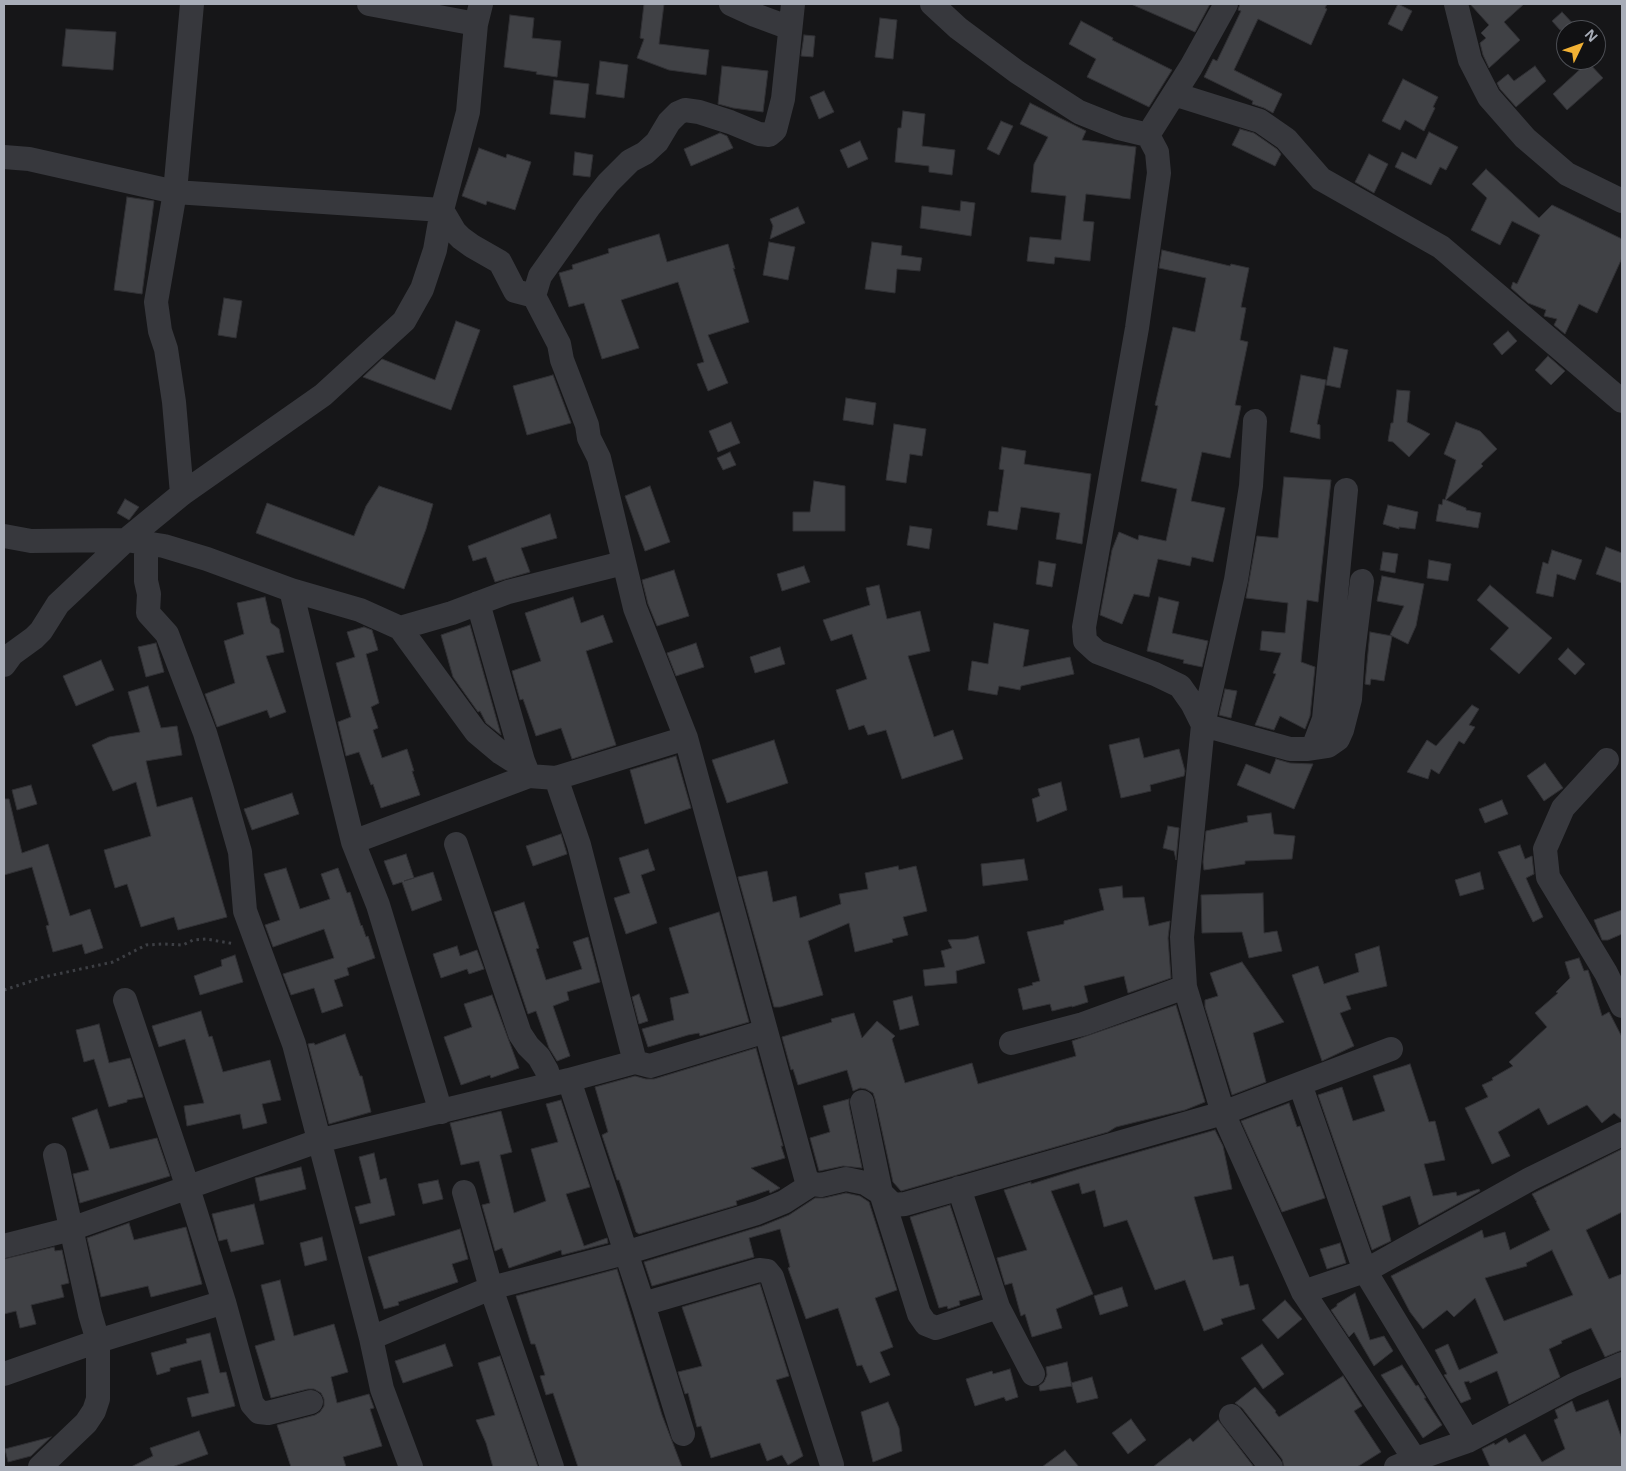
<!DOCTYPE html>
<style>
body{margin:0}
#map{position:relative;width:1626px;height:1471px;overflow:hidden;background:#161618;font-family:"Noto Sans",sans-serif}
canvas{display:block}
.frame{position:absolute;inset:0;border:5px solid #a8adb8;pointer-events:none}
.north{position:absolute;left:1556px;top:20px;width:50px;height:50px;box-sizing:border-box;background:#111113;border:1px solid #4d4f55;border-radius:50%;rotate:48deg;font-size:14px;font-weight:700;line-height:20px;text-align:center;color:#a8adb8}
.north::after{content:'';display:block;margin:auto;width:18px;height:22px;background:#f2b134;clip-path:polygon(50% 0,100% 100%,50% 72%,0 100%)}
</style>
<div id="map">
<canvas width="1626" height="1471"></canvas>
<div class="frame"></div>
<div class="north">N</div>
</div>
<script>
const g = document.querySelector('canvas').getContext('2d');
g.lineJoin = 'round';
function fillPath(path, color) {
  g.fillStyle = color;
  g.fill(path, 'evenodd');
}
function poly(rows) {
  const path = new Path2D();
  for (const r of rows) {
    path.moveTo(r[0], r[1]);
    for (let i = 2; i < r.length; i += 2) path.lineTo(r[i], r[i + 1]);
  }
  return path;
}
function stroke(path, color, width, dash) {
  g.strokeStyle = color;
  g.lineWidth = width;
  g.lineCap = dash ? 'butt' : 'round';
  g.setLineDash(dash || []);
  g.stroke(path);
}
const building = poly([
 [644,4,664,4,659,44,709,50,706,75,669,70,637,58,644,39,640,38,644,4],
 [1131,4,1210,4,1195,32,1131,4],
 [1240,4,1327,4,1325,8,1327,9,1311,45,1258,19,1234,70,1282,94,1273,113,1264,108,1252,104,1253,101,1204,77,1213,59,1217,61,1241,11,1238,10,1240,4],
 [1398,4,1412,11,1402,31,1388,24,1398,4],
 [1470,4,1524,4,1504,22,1520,40,1489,68,1483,55,1480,43,1486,38,1481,33,1489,25,1470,4],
 [1562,12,1579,30,1560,30,1552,21,1562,12],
 [510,15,534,18,532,38,561,41,557,77,536,74,537,72,504,67,510,15],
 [880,18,897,20,893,59,875,57,880,18],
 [1081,21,1113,38,1112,40,1172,70,1149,107,1087,77,1096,59,1069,44,1081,21],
 [66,29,116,32,113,70,62,66,66,29],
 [804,35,815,36,813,57,801,56,804,35],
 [600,61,628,65,624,98,596,94,600,61],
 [1588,62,1603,78,1567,110,1553,94,1588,62],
 [722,66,768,71,763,112,733,108,718,104,722,66],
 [1535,66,1546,81,1516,107,1500,89,1497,83,1508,74,1514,81,1535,66],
 [1403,79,1438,97,1433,107,1435,108,1424,131,1405,120,1400,130,1382,121,1403,79],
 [554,80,589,84,585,118,550,114,554,80],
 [824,91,834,112,819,119,810,97,824,91],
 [1030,103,1086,131,1082,140,1136,147,1130,199,1086,194,1083,221,1094,222,1090,261,1055,257,1054,264,1027,261,1030,237,1061,240,1066,196,1031,192,1034,164,1048,137,1020,124,1030,103],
 [903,111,925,114,922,146,955,150,952,175,929,172,929,166,895,162,898,128,901,128,903,111],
 [1001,121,1013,126,999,155,987,149,1001,121],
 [1240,129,1254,133,1277,149,1281,154,1275,166,1232,145,1240,129],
 [1429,132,1458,147,1446,170,1440,167,1431,185,1395,167,1402,152,1416,159,1429,132],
 [720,133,727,136,733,148,691,166,684,149,720,133],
 [860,141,868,159,848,168,840,150,860,141],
 [479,148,506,158,507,154,531,162,515,210,487,201,486,205,462,196,479,148],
 [575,152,593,155,590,177,573,175,575,152],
 [1369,154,1388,164,1374,193,1355,182,1369,154],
 [1486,169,1539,218,1552,205,1622,239,1622,258,1597,313,1579,304,1565,334,1554,325,1557,319,1544,316,1546,310,1528,303,1511,288,1513,282,1517,284,1540,235,1512,221,1500,245,1471,230,1487,198,1472,184,1486,169],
 [127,197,154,201,142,294,114,290,127,197],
 [961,201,975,203,971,236,920,228,922,206,960,211,961,201],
 [798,207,805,223,770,239,773,226,770,219,798,207],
 [659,234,667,262,728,244,735,269,733,268,749,322,708,335,728,383,708,391,697,364,704,362,678,282,621,300,639,348,602,359,584,303,569,307,559,273,573,269,572,265,609,253,608,249,659,234],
 [769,242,795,247,788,280,763,275,769,242],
 [872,242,902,246,901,255,922,258,920,271,897,269,895,293,865,289,872,242],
 [1162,250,1230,266,1231,264,1249,268,1241,307,1246,308,1240,340,1248,342,1235,405,1241,406,1230,458,1202,452,1191,501,1225,508,1213,562,1192,557,1190,566,1158,559,1149,597,1134,594,1122,624,1100,615,1112,550,1119,532,1138,540,1139,535,1166,541,1177,489,1141,481,1158,406,1155,405,1173,327,1195,332,1206,278,1159,268,1162,250],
 [224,298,242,301,236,338,218,335,224,298],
 [456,321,480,330,451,410,363,377,382,359,435,380,456,321],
 [1508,331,1517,341,1502,355,1493,344,1508,331],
 [1334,347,1348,350,1340,388,1326,385,1334,347],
 [1548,356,1565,371,1551,385,1535,370,1548,356],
 [553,375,571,423,527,435,513,386,553,375],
 [1301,375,1326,380,1317,424,1320,425,1320,439,1290,432,1301,375],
 [1397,390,1410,391,1407,422,1430,434,1409,457,1393,442,1388,441,1391,423,1393,423,1397,390],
 [846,398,876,403,873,425,843,420,846,398],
 [731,422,740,443,718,452,709,431,731,422],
 [1456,422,1480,431,1497,449,1481,464,1483,466,1446,500,1466,508,1466,510,1481,513,1478,528,1436,521,1439,504,1442,505,1443,499,1445,500,1456,460,1444,454,1456,422],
 [894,424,926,429,922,456,910,454,906,483,886,480,894,424],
 [1002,447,1026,451,1024,464,1091,474,1082,544,1056,539,1060,513,1021,507,1017,530,987,525,989,511,998,512,1004,470,999,469,1002,447],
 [730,452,736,465,723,470,717,458,730,452],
 [1284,477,1331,480,1318,602,1307,600,1301,662,1315,667,1310,716,1305,729,1280,716,1274,730,1255,725,1276,674,1273,673,1281,653,1260,650,1262,631,1285,633,1288,603,1246,598,1257,536,1278,538,1284,477],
 [814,481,845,486,845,531,793,531,793,512,810,512,814,481],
 [379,486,433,504,426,529,404,589,256,533,267,503,354,536,366,506,379,486],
 [650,486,670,542,645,551,625,496,650,486],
 [125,499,139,507,129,520,117,513,125,499],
 [1388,505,1418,512,1415,529,1399,527,1399,529,1383,524,1388,505],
 [550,514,557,538,521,548,530,572,495,582,486,557,473,561,468,546,550,514],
 [910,526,932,529,929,549,907,545,910,526],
 [1606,547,1622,553,1622,583,1596,574,1606,547],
 [1552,550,1582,560,1575,580,1557,574,1553,597,1536,593,1543,562,1548,564,1552,550],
 [1383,552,1398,554,1395,573,1380,570,1383,552],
 [1429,560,1451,564,1448,581,1427,578,1429,560],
 [1039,561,1056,564,1052,587,1036,584,1039,561],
 [804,566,810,582,782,591,777,574,804,566],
 [674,570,689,616,657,626,648,604,642,580,674,570],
 [1382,576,1424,584,1416,626,1408,644,1390,635,1404,606,1377,601,1382,576],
 [879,585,887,619,920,611,930,651,908,656,934,737,953,730,963,759,902,779,886,730,868,735,864,725,849,730,836,690,867,679,852,634,831,641,823,620,870,605,866,588,879,585],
 [1490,585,1552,638,1519,674,1490,649,1509,628,1477,600,1490,585],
 [265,597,271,623,279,629,284,652,266,656,286,712,270,718,267,710,217,727,205,694,235,683,224,641,244,634,237,603,265,597],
 [573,597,581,623,603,615,613,642,586,651,616,745,572,759,561,728,536,736,523,699,520,700,512,671,541,661,525,613,573,597],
 [1159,597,1179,602,1172,633,1208,641,1202,667,1183,663,1184,660,1147,651,1159,597],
 [994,623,1029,630,1023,667,1070,657,1074,674,1021,686,1020,690,999,686,997,695,968,690,972,661,988,664,994,623],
 [470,625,501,735,486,723,480,711,478,712,453,677,441,635,470,625],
 [364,627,372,630,378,650,366,654,379,703,371,707,378,728,373,730,382,758,407,749,414,771,412,771,420,795,381,808,373,784,371,785,359,752,346,756,338,722,351,717,336,663,355,657,347,632,364,627],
 [1370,632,1392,636,1384,681,1371,679,1370,685,1365,684,1370,632],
 [156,643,164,672,146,677,138,647,156,643],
 [696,643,704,667,676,676,667,653,696,643],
 [780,647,785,664,755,673,750,657,780,647],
 [1568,648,1585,664,1575,675,1558,659,1568,648],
 [101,660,114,690,76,706,63,676,101,660],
 [148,686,161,728,177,726,182,755,146,761,157,807,192,797,227,917,178,930,174,917,141,927,127,884,115,888,104,850,151,836,136,782,113,791,92,745,109,737,140,732,128,692,148,686],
 [1225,689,1237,691,1231,718,1219,715,1225,689],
 [1472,705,1479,709,1469,725,1475,727,1464,744,1459,741,1439,774,1431,769,1428,779,1407,772,1427,740,1436,746,1472,705],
 [1139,738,1144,758,1179,749,1185,771,1184,776,1150,785,1151,791,1121,798,1109,745,1139,738],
 [774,740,788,783,727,803,712,760,774,740],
 [676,756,691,808,645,824,630,770,676,756],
 [1276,759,1290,763,1313,764,1294,809,1237,785,1246,764,1270,774,1276,759],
 [1545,763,1563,788,1544,801,1527,776,1545,763],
 [1061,782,1067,810,1037,822,1032,799,1040,796,1038,789,1061,782],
 [31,785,37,804,17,810,12,790,31,785],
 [292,793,299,814,252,830,244,809,292,793],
 [4,799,9,799,22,853,48,844,70,916,90,909,103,948,85,954,82,944,53,952,46,926,49,925,32,867,4,875,4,799],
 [1502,800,1508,814,1485,823,1479,809,1502,800],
 [1271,813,1274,834,1295,836,1292,859,1245,861,1245,864,1204,870,1203,862,1206,831,1248,822,1247,816,1271,813],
 [1168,826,1179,828,1176,860,1174,851,1163,848,1168,826],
 [561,834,567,854,533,866,526,846,561,834],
 [1520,845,1525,859,1532,856,1534,874,1526,878,1543,917,1533,922,1498,852,1520,845],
 [648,849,655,870,641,875,657,923,626,934,614,898,630,893,619,858,648,849],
 [406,854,414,878,404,881,433,872,442,900,412,911,402,882,393,885,384,861,406,854],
 [1024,859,1028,880,983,886,981,864,1024,859],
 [898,866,899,870,916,866,927,911,903,917,908,935,892,939,893,942,855,952,849,923,808,941,823,995,780,1007,774,1007,738,877,767,871,773,902,796,896,800,918,841,904,839,894,868,889,865,873,898,866],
 [286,868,300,909,330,899,321,874,338,868,347,893,350,892,361,926,362,925,366,937,368,936,375,958,347,968,349,975,334,980,343,1006,322,1013,314,988,291,995,283,974,334,958,324,929,273,947,265,925,280,920,264,874,286,868],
 [1480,872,1484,889,1460,896,1455,880,1480,872],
 [1122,886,1123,898,1144,897,1149,926,1170,921,1168,938,1171,978,1128,993,1124,976,1084,986,1088,1002,1072,1007,1072,1006,1052,1011,1050,1004,1023,1010,1018,989,1033,985,1032,983,1040,981,1027,932,1064,924,1064,921,1104,910,1099,889,1122,886],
 [1263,893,1264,933,1277,931,1282,951,1249,958,1242,932,1202,933,1201,895,1263,893],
 [524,902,539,948,536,949,546,980,582,969,573,942,588,937,600,982,567,992,569,1000,553,1006,570,1056,557,1061,549,1048,536,1011,528,1014,494,912,524,902],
 [1622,910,1622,934,1608,940,1602,940,1594,920,1622,910],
 [719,912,749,1022,700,1036,699,1033,688,1035,648,1047,642,1029,674,1020,670,998,689,993,669,928,719,912],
 [978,936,985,963,956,971,957,983,925,986,923,970,945,967,941,951,952,948,948,940,966,939,978,936],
 [457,946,460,956,477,950,484,969,469,974,467,969,441,978,433,954,457,946],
 [1379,946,1387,986,1346,996,1351,1009,1340,1013,1354,1046,1322,1061,1292,975,1318,966,1324,984,1359,972,1355,954,1379,946],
 [235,955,243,982,200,995,194,976,222,966,221,960,235,955],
 [1579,958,1584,971,1588,970,1602,1016,1609,1012,1622,1037,1622,1120,1614,1113,1602,1123,1587,1105,1548,1125,1539,1108,1498,1132,1510,1156,1492,1164,1465,1108,1488,1097,1482,1085,1493,1080,1492,1078,1513,1066,1509,1062,1547,1027,1535,1013,1558,993,1556,992,1570,978,1565,962,1579,958],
 [1242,962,1284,1022,1253,1033,1266,1082,1232,1095,1205,1007,1205,1000,1218,996,1210,973,1242,962],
 [639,994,648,1021,639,1024,632,997,639,994],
 [492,995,519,1068,491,1078,490,1075,461,1085,444,1037,472,1027,464,1004,492,995],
 [912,996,919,1025,900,1030,893,1001,912,996],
 [1176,1005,1205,1102,1185,1110,1116,1127,1108,1132,901,1191,893,1182,875,1099,873,1093,866,1089,860,1088,853,1091,847,1070,798,1085,793,1069,791,1070,782,1037,832,1022,831,1019,854,1013,862,1038,877,1021,895,1036,892,1039,905,1083,972,1063,978,1084,1076,1056,1072,1041,1176,1005],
 [201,1011,209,1037,212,1036,223,1072,270,1060,281,1100,262,1104,267,1123,243,1129,240,1114,187,1126,184,1106,204,1103,185,1039,159,1047,152,1026,201,1011],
 [99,1024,109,1063,130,1058,143,1097,127,1100,127,1102,109,1107,94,1059,84,1062,76,1030,99,1024],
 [345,1034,360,1076,362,1076,371,1112,329,1124,308,1044,314,1043,315,1045,345,1034],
 [756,1048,783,1146,781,1146,785,1158,751,1168,780,1188,770,1193,769,1190,736,1201,737,1205,639,1234,636,1232,619,1180,617,1180,602,1135,608,1132,595,1087,635,1076,646,1079,654,1079,756,1048],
 [1410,1064,1429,1122,1435,1121,1445,1160,1424,1164,1433,1196,1456,1192,1457,1196,1479,1189,1480,1191,1419,1225,1410,1196,1382,1206,1391,1241,1372,1250,1318,1095,1342,1087,1353,1121,1385,1111,1373,1076,1410,1064],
 [849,1099,849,1105,862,1168,843,1166,819,1171,810,1138,830,1132,823,1106,849,1099],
 [561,1100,590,1187,566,1194,584,1246,607,1238,608,1243,562,1255,561,1250,509,1268,502,1248,495,1251,482,1205,490,1203,479,1161,461,1165,450,1123,501,1111,512,1152,500,1155,514,1213,546,1201,531,1149,558,1142,546,1104,561,1100],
 [1289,1103,1297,1127,1300,1126,1325,1198,1282,1212,1241,1121,1289,1103],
 [97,1109,110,1149,157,1138,170,1176,80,1203,73,1174,89,1170,72,1118,97,1109],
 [1215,1130,1223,1146,1232,1189,1194,1197,1213,1260,1233,1256,1240,1286,1248,1284,1255,1309,1221,1319,1223,1324,1204,1331,1185,1280,1155,1290,1127,1220,1104,1227,1095,1190,1082,1194,1079,1183,1051,1191,1093,1294,1056,1309,1062,1328,1032,1337,1025,1314,1021,1316,1012,1283,1005,1285,997,1258,1027,1250,1004,1190,1031,1182,1031,1184,1079,1169,1215,1130],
 [1622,1149,1622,1212,1586,1230,1609,1279,1622,1274,1622,1350,1605,1357,1591,1328,1561,1341,1562,1343,1549,1349,1560,1377,1509,1404,1497,1371,1470,1383,1469,1381,1464,1382,1471,1399,1461,1403,1444,1375,1447,1374,1435,1350,1448,1344,1459,1370,1498,1353,1475,1298,1454,1317,1447,1310,1423,1329,1410,1312,1391,1276,1482,1230,1484,1238,1505,1232,1510,1250,1550,1230,1536,1202,1537,1201,1536,1201,1532,1194,1622,1149],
 [1552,1250,1573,1295,1504,1321,1485,1278,1527,1266,1526,1263,1552,1250],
 [374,1153,380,1180,386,1178,395,1215,360,1224,355,1207,371,1203,359,1157,374,1153],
 [301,1167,306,1189,260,1201,255,1178,301,1167],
 [438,1180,443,1199,423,1204,418,1184,438,1180],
 [846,1193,860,1196,869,1202,897,1290,875,1298,893,1347,880,1352,890,1375,870,1383,862,1365,857,1366,838,1308,806,1319,788,1268,790,1267,780,1229,749,1238,754,1257,652,1286,644,1262,762,1226,789,1215,815,1198,824,1198,846,1193],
 [254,1204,264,1244,231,1252,227,1239,219,1241,212,1214,254,1204],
 [950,1205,980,1295,959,1301,960,1305,948,1309,947,1306,939,1308,910,1217,950,1205],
 [129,1223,134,1240,186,1227,202,1284,151,1297,148,1286,101,1297,87,1238,129,1223],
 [460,1229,468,1259,452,1264,458,1282,398,1302,399,1305,384,1309,368,1257,460,1229],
 [322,1237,327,1260,305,1266,300,1243,322,1237],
 [1340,1243,1346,1263,1327,1269,1320,1249,1340,1243],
 [54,1247,55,1251,62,1250,69,1283,61,1285,64,1297,31,1305,36,1324,20,1328,16,1311,4,1314,4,1259,54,1247],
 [617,1269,662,1415,682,1467,578,1467,553,1393,546,1395,540,1376,545,1375,535,1344,531,1344,516,1296,617,1269],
 [280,1280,294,1336,334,1324,348,1372,331,1377,337,1403,369,1394,374,1408,370,1409,382,1446,343,1457,346,1467,291,1467,277,1425,315,1415,320,1412,324,1406,324,1399,321,1393,314,1389,308,1389,271,1398,255,1346,275,1340,261,1285,280,1280],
 [760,1284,789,1376,776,1380,803,1456,788,1465,782,1455,767,1461,760,1443,711,1458,701,1426,697,1427,688,1393,685,1394,678,1372,702,1366,682,1307,760,1284],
 [1122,1287,1128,1306,1100,1315,1094,1296,1122,1287],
 [1355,1293,1370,1340,1384,1336,1393,1351,1374,1366,1354,1332,1349,1337,1331,1310,1337,1306,1337,1304,1355,1293],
 [1285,1300,1302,1319,1278,1339,1262,1320,1285,1300],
 [210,1333,220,1373,226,1372,235,1406,192,1417,187,1398,209,1393,201,1360,170,1368,170,1371,157,1375,151,1353,187,1343,186,1339,210,1333],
 [445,1344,453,1366,403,1383,395,1361,445,1344],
 [1262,1344,1284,1374,1263,1389,1241,1358,1262,1344],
 [500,1356,538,1467,493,1467,486,1443,476,1420,495,1415,478,1363,500,1356],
 [1067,1362,1072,1386,1040,1391,1039,1386,1044,1382,1047,1375,1046,1367,1067,1362],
 [1402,1365,1416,1386,1418,1385,1426,1398,1424,1398,1442,1425,1423,1438,1381,1375,1402,1365],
 [1010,1369,1018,1397,1006,1401,1004,1397,975,1406,966,1379,992,1371,993,1374,1010,1369],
 [1343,1376,1362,1406,1354,1411,1381,1452,1357,1467,1284,1467,1282,1459,1242,1408,1235,1403,1255,1387,1276,1411,1275,1412,1279,1417,1343,1376],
 [1092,1377,1098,1398,1077,1403,1071,1383,1092,1377],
 [1608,1400,1622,1439,1622,1467,1490,1467,1482,1449,1494,1443,1495,1445,1506,1438,1509,1443,1525,1434,1542,1462,1565,1449,1554,1420,1558,1418,1555,1410,1572,1401,1576,1412,1608,1400],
 [888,1402,899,1428,902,1451,873,1462,861,1412,888,1402],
 [1131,1419,1146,1440,1128,1454,1112,1433,1131,1419],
 [1218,1420,1254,1467,1153,1467,1190,1438,1193,1442,1218,1420],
 [199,1431,208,1454,172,1467,131,1467,153,1456,150,1448,199,1431],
 [51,1437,31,1456,8,1462,5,1449,51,1437],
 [1065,1450,1079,1467,1042,1467,1065,1450]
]);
fillPath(building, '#404145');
stroke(building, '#303034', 1);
stroke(poly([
 [4,990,44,977,113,962,146,945,163,944,183,945,193,940,206,939,235,944]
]), '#3d3f44', 3, [2.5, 4]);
stroke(poly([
 [369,4,476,24],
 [731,4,755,15,790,28],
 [932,4,958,28,1017,72,1079,112,1119,128,1148,135],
 [1456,4,1470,60,1489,97,1525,138,1567,174,1622,201],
 [1174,94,1260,121,1286,139,1321,179,1441,247,1622,401],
 [1148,135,1157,152,1159,173,1137,328,1084,627,1085,641,1097,652,1155,674,1180,686,1192,703,1203,725,1290,749,1308,749,1328,746,1338,739,1342,730,1350,699,1353,653,1362,581],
 [1148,135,1191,67,1226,4],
 [4,157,29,159,175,192,442,210,455,232,461,238,472,246,500,262,515,291,534,296,559,344,562,360,587,425,589,438,599,458,635,608,686,738,806,1178,812,1184,821,1185,846,1179,865,1183,881,1193,893,1205,905,1204,1223,1113,1391,1049],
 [534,296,540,276,589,207,608,183,630,161,645,153,657,142,669,122,678,113,685,110,699,112,730,122,759,134,769,135,775,130,783,99,793,4],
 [1255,421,1251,486,1236,580,1203,725,1182,937,1185,987,1223,1113,1303,1292,1420,1467],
 [182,494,174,402,166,349,160,331,156,302,175,192,192,4],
 [4,536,31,541,126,540,164,546,207,559,291,590,360,610,400,628,476,732,501,753,512,760,523,761],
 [146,543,146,581,149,594,148,613,167,634,205,733,222,789,240,852,245,911,294,1044,371,1338],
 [291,590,353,842,378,905,441,1112],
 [478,603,523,761,529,776,556,778,579,845,635,1062],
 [400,628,452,613,508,592,623,563],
 [4,665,12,654,34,638,41,631,58,604,126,540,182,494,323,395,404,321,422,289,435,250,442,210,468,112,476,24,481,4],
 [1313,748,1324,719,1346,490],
 [1607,760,1563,808,1545,849,1548,877,1606,973,1622,1006],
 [556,778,686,738],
 [353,842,529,776],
 [456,844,520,1034,528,1046,539,1057,547,1071,551,1084],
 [125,1000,188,1188,224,1302,252,1404,259,1412,268,1413,311,1402],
 [1011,1043,1083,1024,1185,987],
 [569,1080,643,1304,683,1434],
 [1300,1084,1365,1271,1468,1441],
 [862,1102,881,1193,919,1314,926,1324,936,1328,998,1307],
 [959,1188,998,1307,1033,1374],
 [464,1192,491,1288,552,1467],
 [4,1246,71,1229,318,1141,569,1080,635,1062,650,1066,766,1031],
 [1303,1292,1365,1271,1530,1179,1622,1134],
 [643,1304,759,1270,767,1271,772,1277,832,1465],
 [4,1374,98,1341,90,1314,55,1155],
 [1231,1416,1271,1467],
 [40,1467,86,1423,94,1411,98,1399,98,1341,224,1302],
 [411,1467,382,1389,371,1338,491,1288,625,1253,757,1213,784,1202,812,1184],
 [1396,1467,1413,1460,1468,1441,1573,1385,1622,1364]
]), '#37383d', 24);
</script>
